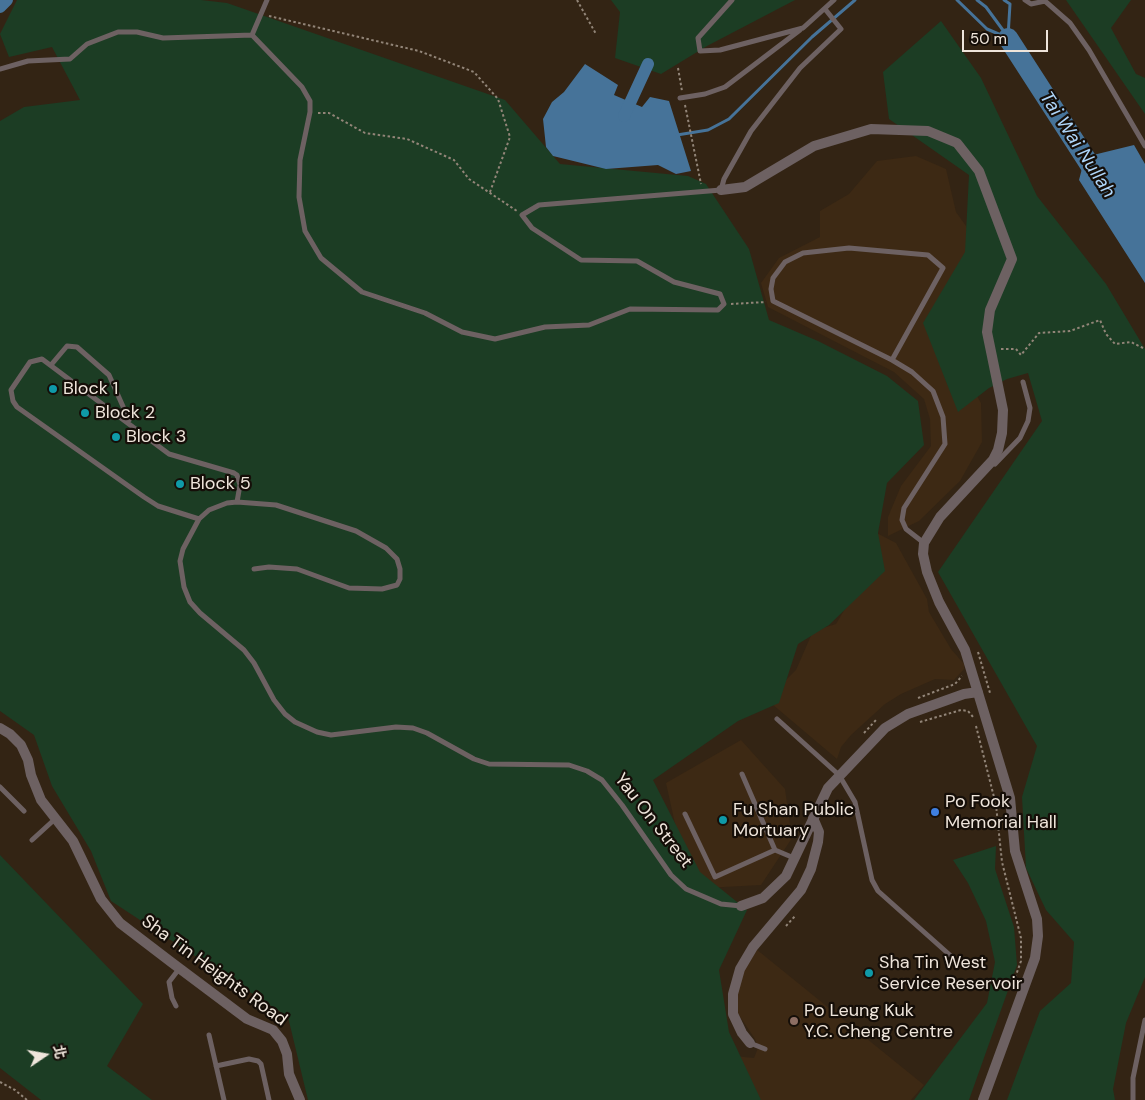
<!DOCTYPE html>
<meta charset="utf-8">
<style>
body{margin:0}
#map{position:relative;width:1145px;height:1100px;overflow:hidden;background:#332414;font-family:"DM Sans","Noto Sans TC",sans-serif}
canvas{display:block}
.north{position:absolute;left:20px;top:1030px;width:50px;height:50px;-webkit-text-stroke:4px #150e08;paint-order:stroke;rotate:78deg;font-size:14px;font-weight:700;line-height:20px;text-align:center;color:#efe5db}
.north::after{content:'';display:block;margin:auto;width:18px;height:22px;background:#efe5db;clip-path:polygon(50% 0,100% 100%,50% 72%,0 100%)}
.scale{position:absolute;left:962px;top:30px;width:86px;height:22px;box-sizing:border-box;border:2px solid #efe5db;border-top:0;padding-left:6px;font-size:15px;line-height:18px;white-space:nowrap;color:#efe5db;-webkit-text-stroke:4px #150e08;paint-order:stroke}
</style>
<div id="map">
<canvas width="1145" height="1100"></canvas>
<div class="north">北</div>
<div class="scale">50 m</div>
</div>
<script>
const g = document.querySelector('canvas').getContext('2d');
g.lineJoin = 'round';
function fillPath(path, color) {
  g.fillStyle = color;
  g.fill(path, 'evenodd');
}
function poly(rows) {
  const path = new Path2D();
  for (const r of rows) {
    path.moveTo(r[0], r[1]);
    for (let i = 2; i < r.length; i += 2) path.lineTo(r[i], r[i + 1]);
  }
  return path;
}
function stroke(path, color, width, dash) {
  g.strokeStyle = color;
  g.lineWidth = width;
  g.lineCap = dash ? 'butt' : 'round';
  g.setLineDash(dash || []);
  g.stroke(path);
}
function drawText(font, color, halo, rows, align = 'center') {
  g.font = font + ' "DM Sans",sans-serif';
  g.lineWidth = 4.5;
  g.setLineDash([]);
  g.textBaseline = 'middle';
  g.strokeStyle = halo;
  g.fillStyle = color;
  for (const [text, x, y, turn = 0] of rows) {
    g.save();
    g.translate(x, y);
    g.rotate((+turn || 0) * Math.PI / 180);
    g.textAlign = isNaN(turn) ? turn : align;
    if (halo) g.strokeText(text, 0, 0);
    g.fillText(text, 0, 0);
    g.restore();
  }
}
fillPath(poly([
 [916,156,946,169,956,212,971,233,960,366,981,403,982,442,960,481,919,521,888,536,888,517,901,486,931,446,930,419,924,399,894,372,768,307,761,283,779,258,820,237,820,211,849,194,877,161],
 [871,530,896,543,927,599,929,612,951,649,964,664,964,669,954,680,935,679,901,694,885,704,851,735,841,747,837,759,772,704,774,692,796,670,813,631,836,624,852,597],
 [741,740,785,789,792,838,761,885,705,888,678,837,666,783],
 [756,949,924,1085,911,1100,758,1100,734,1056,754,1058,758,1048,755,1039,737,1012,734,994,740,971]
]), '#3d2914');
fillPath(poly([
 [17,0,201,0,227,3,505,100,560,164,688,176,706,184,749,249,769,320,818,341,887,376,918,401,924,445,887,483,878,533,885,571,829,625,798,644,779,703,738,721,653,780,700,872,747,910,719,970,729,1032,761,1100,308,1100,288,1017,111,901,91,851,52,786,34,735,0,711,0,121,24,107,80,100,52,47,9,57,0,34],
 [611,0,795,0,707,46,661,74,615,58,620,12],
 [1066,0,1131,0,1111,28,1136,74,1145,78,1145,114],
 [941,21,981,78,1037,196,1106,284,1145,349,1145,977,1126,1023,1113,1089,1115,1100,1007,1100,1040,1011,1071,983,1074,942,1046,910,1026,868,1022,797,1037,746,938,572,1042,421,1028,373,1007,379,989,388,958,412,923,323,965,252,969,175,889,119,883,72],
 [996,846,995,869,1014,927,1017,965,969,1100,914,1100,987,1003,995,962,986,921,968,883,953,860],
 [0,855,143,1004,107,1066,152,1100,41,1100,0,1068]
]), '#1c3d24');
fillPath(poly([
 [585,64,618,85,614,95,642,107,650,97,669,101,691,171,676,174,658,165,606,169,553,156,546,147,543,119,552,102,564,92],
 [1134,145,1145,164,1145,283,1079,180,1085,157]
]), '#467399');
stroke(poly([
 [957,0,987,29,1008,38],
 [977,0,986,7,1008,37],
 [1004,0,1010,4,1008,37],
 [677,135,708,130,729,119,812,37,855,0]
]), '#467399', 3);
stroke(poly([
 [0,7,7,0],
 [624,116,648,64]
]), '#467399', 12);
stroke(poly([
 [1008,38,1099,179]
]), '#467399', 20);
stroke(poly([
 [577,0,596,34],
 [269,16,419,51,474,72,498,99,510,137,490,192],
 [678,68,682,91],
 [685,105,701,184],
 [318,113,329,113,365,133,407,139,454,160,469,179,517,211],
 [731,304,766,302],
 [1001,349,1016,349,1021,355,1039,333,1070,331,1100,320,1106,334,1115,344,1131,342,1145,349],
 [978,652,990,693],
 [918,698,955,684,962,676],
 [920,722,961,710,968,711,973,717],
 [976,726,996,805,1002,862,1021,938,1021,961,1015,978],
 [864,733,876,720],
 [786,926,796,915],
 [0,1082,15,1090,27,1100]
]), '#928578', 2, [2.5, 2.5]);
stroke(poly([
 [732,0,698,38,700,51,720,50,803,28,834,0],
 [1025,0,1031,4,1045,1,1070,23,1089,50,1145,146],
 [252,35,267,0],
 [0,69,28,61,70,59,87,44,118,32,137,32,163,38,252,35,302,87,310,101,310,112,300,160,299,197,305,231,321,258,362,292,425,313,462,332,495,339,545,327,589,325,630,309,718,310,724,304,720,294,674,282,637,261,581,260,532,228,522,215,539,205,721,190,724,179,751,131,800,68,841,29,825,9],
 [680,98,705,94,725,87,800,30],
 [892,360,943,268,928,255,849,248,803,253,785,262,773,278,771,289,773,301,892,360,912,372,933,391,943,417,945,444,904,508,902,520,906,529,924,543],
 [51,365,67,346,77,347,109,375,129,420],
 [995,464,1020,438,1028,421,1030,408,1023,382],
 [199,519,158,506,144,497,17,407,13,401,11,390,30,362,42,359,169,454,234,473,237,475,240,485,237,502],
 [254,569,269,567,297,569,349,588,382,589,397,585,400,579,400,569,397,559,386,548,356,531,276,505,237,502,227,503,209,510,199,519,183,549,180,561,184,587,190,602,200,613,244,650,254,663,274,700,285,714,295,722,317,732,331,735,396,727,413,728,427,733,474,759,489,764,569,765,587,771,602,780,622,805,671,875,686,889,721,904,741,906],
 [777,719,839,775,855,802,872,880,878,891,961,965],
 [742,774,775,850,794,858],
 [0,787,24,811],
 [685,814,715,877,775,850],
 [32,840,55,819],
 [176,1006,172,998,169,982,179,969],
 [209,1035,224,1100],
 [750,1043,765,1049],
 [216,1066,249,1059,258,1061,261,1064,269,1100],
 [1133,1100,1133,1078,1145,1020]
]), '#6d6162', 5);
stroke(poly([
 [721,190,745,187,814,146,871,129,928,131,957,143,979,171,1012,259,990,310,987,332,1003,410,1002,433,998,450,993,460,940,517,924,543,923,554,927,572,939,602,965,650,1010,798,1015,851,1037,919,1038,936,1035,958,983,1100],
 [0,728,10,734,21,745,28,760,31,775,41,800,73,841,101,899,120,923,171,962,247,1019,273,1030,282,1041,287,1054,289,1074,300,1100],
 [741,906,763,898,786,876,828,788,885,728,908,714,964,694,978,692],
 [750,1043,742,1033,733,1014,733,994,740,969,753,947,801,890,811,869,818,842,819,832,813,818]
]), '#6d6162', 10);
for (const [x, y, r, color] of [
 [53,389,5,"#0f9aa8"],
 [85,413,5,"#0f9aa8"],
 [116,437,5,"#0f9aa8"],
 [180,484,5,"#0f9aa8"],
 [935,812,5,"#3f7fe0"],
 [723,820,5,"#0f9aa8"],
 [869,973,5,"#0f9aa8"],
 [794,1021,5,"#8d6e63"]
]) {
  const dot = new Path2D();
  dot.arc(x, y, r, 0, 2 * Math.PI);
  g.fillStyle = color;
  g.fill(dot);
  stroke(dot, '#150e08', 2);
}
drawText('18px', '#efe5db', '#150e08', [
 ["Block 1",63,389],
 ["Block 2",95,413],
 ["Block 3",126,437],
 ["Block 5",190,484],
 ["Po Fook",945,802],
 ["Memorial Hall",945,823],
 ["Fu Shan Public",733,810],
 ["Mortuary",733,831],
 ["Sha Tin West",879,963],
 ["Service Reservoir",879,984],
 ["Po Leung Kuk",804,1011],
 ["Y.C. Cheng Centre",804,1032]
], 'left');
drawText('18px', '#efe5db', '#150e08', [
 ["Yau On Street",653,821,52],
 ["Sha Tin Heights Road",214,971,36]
]);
drawText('italic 19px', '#aed5f9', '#150e08', [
 ["Tai Wai Nullah",1077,145,57]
]);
</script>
